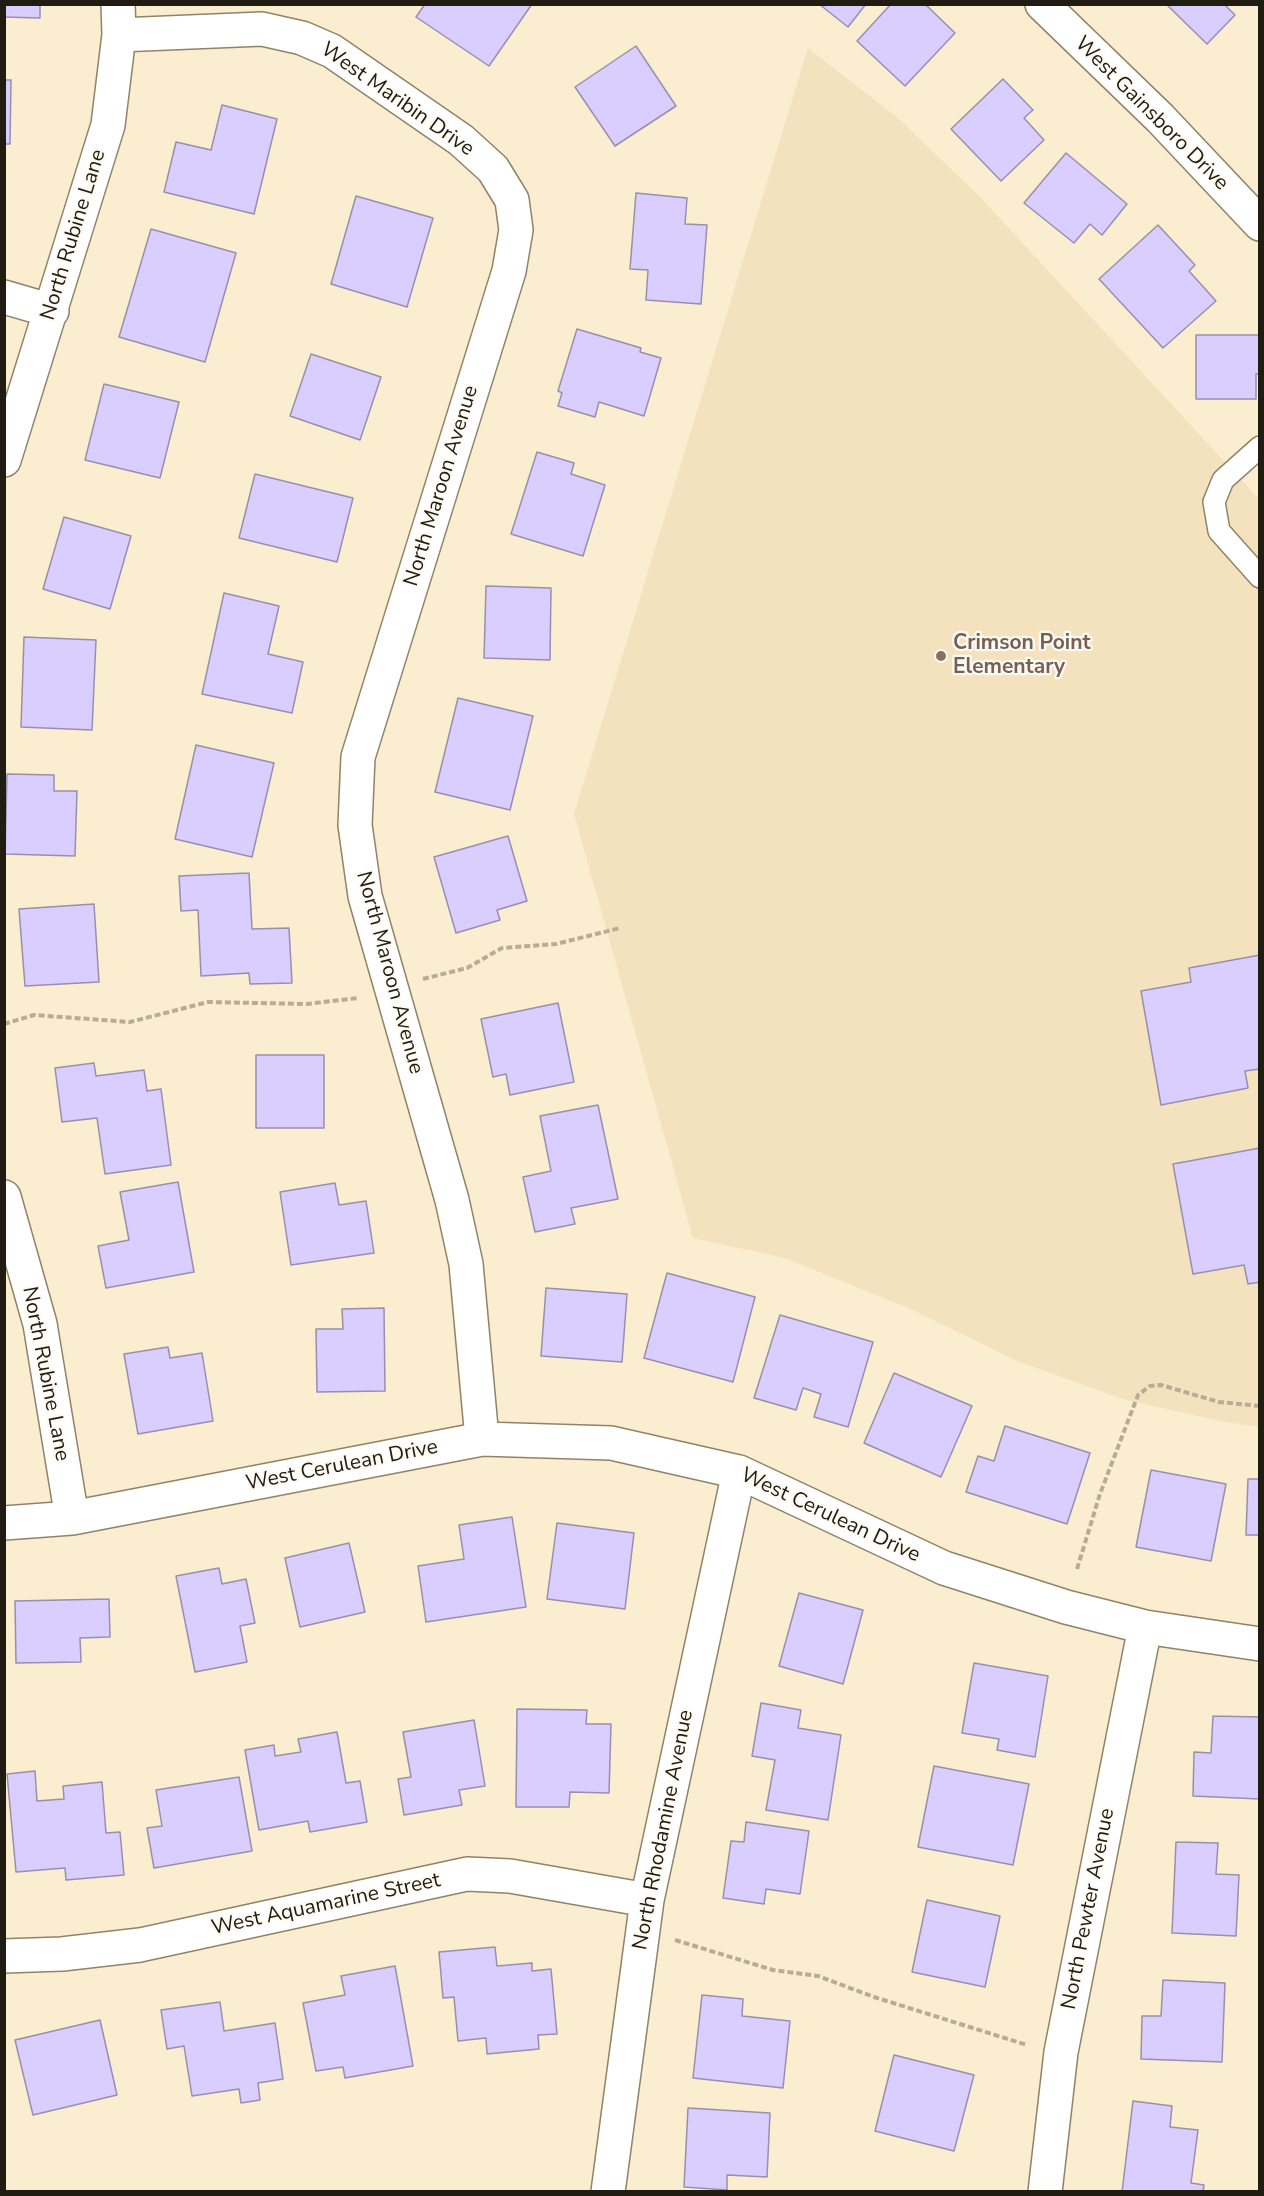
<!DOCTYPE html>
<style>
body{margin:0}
#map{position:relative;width:1264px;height:2196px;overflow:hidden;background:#fbedcf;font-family:"Nunito Sans",sans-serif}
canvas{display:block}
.frame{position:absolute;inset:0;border:6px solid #211c11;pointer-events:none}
</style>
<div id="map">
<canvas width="1264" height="2196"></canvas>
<div class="frame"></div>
</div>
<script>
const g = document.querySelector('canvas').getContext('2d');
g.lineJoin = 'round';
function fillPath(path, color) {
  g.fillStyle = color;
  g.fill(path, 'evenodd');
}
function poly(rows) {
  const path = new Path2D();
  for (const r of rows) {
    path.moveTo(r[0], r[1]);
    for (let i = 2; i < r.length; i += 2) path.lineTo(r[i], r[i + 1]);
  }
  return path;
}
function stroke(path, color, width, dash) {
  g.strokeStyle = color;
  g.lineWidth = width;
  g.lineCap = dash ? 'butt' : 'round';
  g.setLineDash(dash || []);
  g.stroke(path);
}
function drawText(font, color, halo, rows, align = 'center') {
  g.font = font + ' "Nunito Sans",sans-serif';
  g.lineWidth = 4.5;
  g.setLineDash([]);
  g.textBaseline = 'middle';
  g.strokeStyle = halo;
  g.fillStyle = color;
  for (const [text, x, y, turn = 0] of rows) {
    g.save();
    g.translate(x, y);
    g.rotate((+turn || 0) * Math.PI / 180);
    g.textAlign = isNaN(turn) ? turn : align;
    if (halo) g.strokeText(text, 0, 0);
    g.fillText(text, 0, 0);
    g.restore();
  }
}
fillPath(poly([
 [808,48,899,119,979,196,1259,499,1259,1427,1220,1421,1123,1399,1017,1361,913,1310,785,1258,693,1238,574,814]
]), '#f4e2be');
const building = poly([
 [4,4,40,4,40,18,4,17,4,4],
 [425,4,532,4,489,66,416,17,425,4],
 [819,4,866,4,848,27,819,4],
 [891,4,925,4,955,33,905,86,857,41,891,4],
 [1166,4,1224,4,1235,15,1207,44,1166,4],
 [636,46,676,106,615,146,575,87,636,46],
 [1003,79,1033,110,1024,118,1044,140,1001,181,951,129,1003,79],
 [4,80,11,80,10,144,4,144,4,80],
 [222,105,277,119,254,214,164,192,176,142,211,150,222,105],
 [1066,153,1127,204,1102,235,1090,224,1074,243,1024,203,1066,153],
 [636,193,687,198,685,224,707,225,701,304,646,300,648,270,630,269,636,193],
 [356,196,433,218,407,307,331,284,356,196],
 [1158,225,1195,265,1189,271,1216,301,1163,348,1099,279,1158,225],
 [151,229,236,253,205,362,119,337,151,229],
 [577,329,641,348,640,352,661,358,644,416,599,402,595,417,558,406,562,393,558,391,577,329],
 [1196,335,1260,335,1260,374,1256,374,1256,399,1196,399,1196,335],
 [311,354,381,377,360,440,290,416,311,354],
 [104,384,179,402,160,478,85,460,104,384],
 [537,452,574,463,571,474,605,485,583,556,511,534,537,452],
 [255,474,353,498,337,562,239,538,255,474],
 [64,517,131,536,110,609,43,589,64,517],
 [486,586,551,588,550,660,484,658,486,586],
 [224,593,279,606,268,654,303,662,292,713,202,694,224,593],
 [24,637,96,640,92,730,21,727,24,637],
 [458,698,533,716,510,810,435,792,458,698],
 [196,745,274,763,252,857,175,839,196,745],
 [7,774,54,775,54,791,77,791,75,856,5,854,7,774],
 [508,836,527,901,497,910,500,920,456,933,434,857,508,836],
 [249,873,252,929,289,928,292,983,250,984,249,973,201,976,198,910,181,911,179,876,249,873],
 [94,904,99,982,25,986,19,909,94,904],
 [1260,955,1260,1069,1245,1071,1248,1088,1161,1105,1141,991,1191,982,1189,968,1260,955],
 [558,1003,574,1082,510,1095,506,1074,493,1077,481,1019,558,1003],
 [256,1055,324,1055,324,1128,256,1128,256,1055],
 [94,1063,96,1076,144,1070,147,1091,161,1089,171,1165,105,1174,97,1118,62,1122,55,1068,94,1063],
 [598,1105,618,1199,571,1208,575,1224,535,1232,523,1177,551,1171,540,1116,598,1105],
 [1260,1148,1260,1282,1248,1284,1244,1265,1193,1274,1173,1164,1260,1148],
 [178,1182,194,1272,106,1288,98,1246,129,1240,120,1192,178,1182],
 [335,1183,339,1205,366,1201,374,1253,291,1265,280,1192,335,1183],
 [667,1273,755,1297,733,1382,644,1358,667,1273],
 [546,1288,627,1294,622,1362,541,1356,546,1288],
 [384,1308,385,1391,317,1392,316,1329,343,1329,342,1309,384,1308],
 [780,1315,873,1342,848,1427,814,1417,821,1394,803,1388,796,1410,754,1398,780,1315],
 [168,1347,170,1358,202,1353,213,1421,138,1434,124,1354,168,1347],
 [894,1373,972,1406,941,1477,864,1443,894,1373],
 [1005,1426,1090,1453,1067,1524,966,1492,978,1456,994,1461,1005,1426],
 [1151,1470,1226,1484,1211,1561,1136,1547,1151,1470],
 [1248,1479,1260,1479,1260,1535,1246,1535,1248,1479],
 [512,1517,526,1607,426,1622,418,1566,464,1559,459,1525,512,1517],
 [557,1523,634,1533,625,1609,547,1599,557,1523],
 [349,1543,365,1612,300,1627,285,1558,349,1543],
 [219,1568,222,1584,246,1579,255,1623,240,1626,247,1662,195,1672,176,1576,219,1568],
 [799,1593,863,1610,843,1684,779,1666,799,1593],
 [109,1599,110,1637,80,1638,81,1662,16,1663,15,1601,109,1599],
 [974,1663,1048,1676,1035,1757,997,1750,999,1739,962,1733,974,1663],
 [761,1703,801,1710,798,1728,841,1735,828,1820,766,1810,775,1760,752,1756,761,1703],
 [517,1709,587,1710,586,1724,611,1724,609,1793,570,1792,569,1807,516,1807,517,1709],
 [1213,1716,1260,1717,1260,1799,1193,1796,1194,1752,1211,1753,1213,1716],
 [474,1720,485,1786,459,1790,462,1805,404,1815,398,1779,411,1777,403,1732,474,1720],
 [337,1732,346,1783,360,1781,367,1822,310,1832,308,1821,259,1830,245,1750,274,1745,275,1756,301,1752,298,1739,337,1732],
 [934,1766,1029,1784,1013,1865,918,1847,934,1766],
 [35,1771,37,1801,64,1799,63,1786,102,1782,106,1833,120,1832,124,1875,66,1880,65,1868,16,1872,7,1774,35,1771],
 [239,1777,252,1851,154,1868,147,1828,162,1826,156,1790,239,1777],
 [746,1822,809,1831,800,1894,766,1889,764,1904,723,1898,731,1841,744,1842,746,1822],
 [1176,1842,1218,1843,1216,1874,1239,1875,1236,1936,1172,1933,1176,1842],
 [927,1900,1000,1916,985,1987,912,1972,927,1900],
 [495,1947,497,1966,532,1963,532,1971,551,1969,557,2034,538,2035,539,2049,487,2054,486,2038,458,2041,454,1997,443,1998,439,1952,495,1947],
 [395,1966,413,2066,345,2078,343,2067,316,2071,303,2003,345,1995,341,1976,395,1966],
 [1163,1980,1225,1983,1222,2062,1141,2059,1142,2016,1161,2016,1163,1980],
 [702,1995,743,1999,742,2016,790,2021,783,2088,693,2078,702,1995],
 [220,2002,224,2031,275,2023,283,2079,258,2083,260,2100,241,2103,239,2089,192,2096,184,2046,167,2049,161,2010,220,2002],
 [100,2020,117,2095,33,2115,15,2040,100,2020],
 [894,2055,974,2075,954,2151,875,2131,894,2055],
 [1133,2101,1172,2106,1170,2127,1198,2130,1191,2183,1204,2185,1203,2192,1122,2192,1133,2101],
 [688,2108,770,2113,767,2177,727,2175,727,2190,684,2187,688,2108]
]);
fillPath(building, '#d9ceff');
stroke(building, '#9690ad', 1.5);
const service = poly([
 [1260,447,1223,480,1214,502,1219,531,1260,577]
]);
const minor = poly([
 [1042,4,1160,118,1260,224],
 [119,35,262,29,302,38,332,51,461,140,493,169,512,200,516,230,509,271,358,757,355,825,365,896,452,1200,466,1264,482,1439],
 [4,297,52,311],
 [4,460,108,125,119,35,118,4],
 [4,1197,40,1324,72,1518],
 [4,1523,72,1518,482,1439,611,1443,739,1472,944,1568,1066,1607,1145,1627,1260,1644],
 [4,1956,62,1954,140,1945,467,1874,510,1876,647,1900],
 [608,2192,647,1900,739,1472],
 [1045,2192,1061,2052,1145,1627]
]);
stroke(service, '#908368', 24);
stroke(minor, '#908368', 36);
stroke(poly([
 [423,979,467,968,502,948,556,944,620,928],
 [4,1024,34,1015,130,1022,208,1002,307,1004,358,998],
 [1077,1569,1100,1494,1138,1395,1150,1386,1161,1385,1219,1402,1260,1406],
 [675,1940,773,1970,818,1976,874,1997,1027,2045]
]), '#b7ac94', 4, [6, 3]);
stroke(service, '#fff', 21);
stroke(minor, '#fff', 33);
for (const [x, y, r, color] of [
 [941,656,6,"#8d6e63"]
]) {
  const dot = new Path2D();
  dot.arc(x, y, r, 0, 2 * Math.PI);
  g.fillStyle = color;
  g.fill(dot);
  stroke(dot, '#fefbf5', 2);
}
drawText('21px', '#211c11', '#fefbf5', [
 ["West Maribin Drive",397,100,35],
 ["West Gainsboro Drive",1151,114,45],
 ["North Rubine Lane",74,235,-73],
 ["North Maroon Avenue",442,486,-73],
 ["North Maroon Avenue",389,973,75],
 ["North Rubine Lane",45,1374,79],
 ["West Cerulean Drive",342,1466,-11],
 ["West Cerulean Drive",830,1516,25],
 ["North Rhodamine Avenue",664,1830,-79],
 ["West Aquamarine Street",326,1905,-12],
 ["North Pewter Avenue",1089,1909,-79]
]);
drawText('bold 21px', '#785e54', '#fefbf5', [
 ["Crimson Point",953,644],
 ["Elementary",953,668]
], 'left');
</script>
